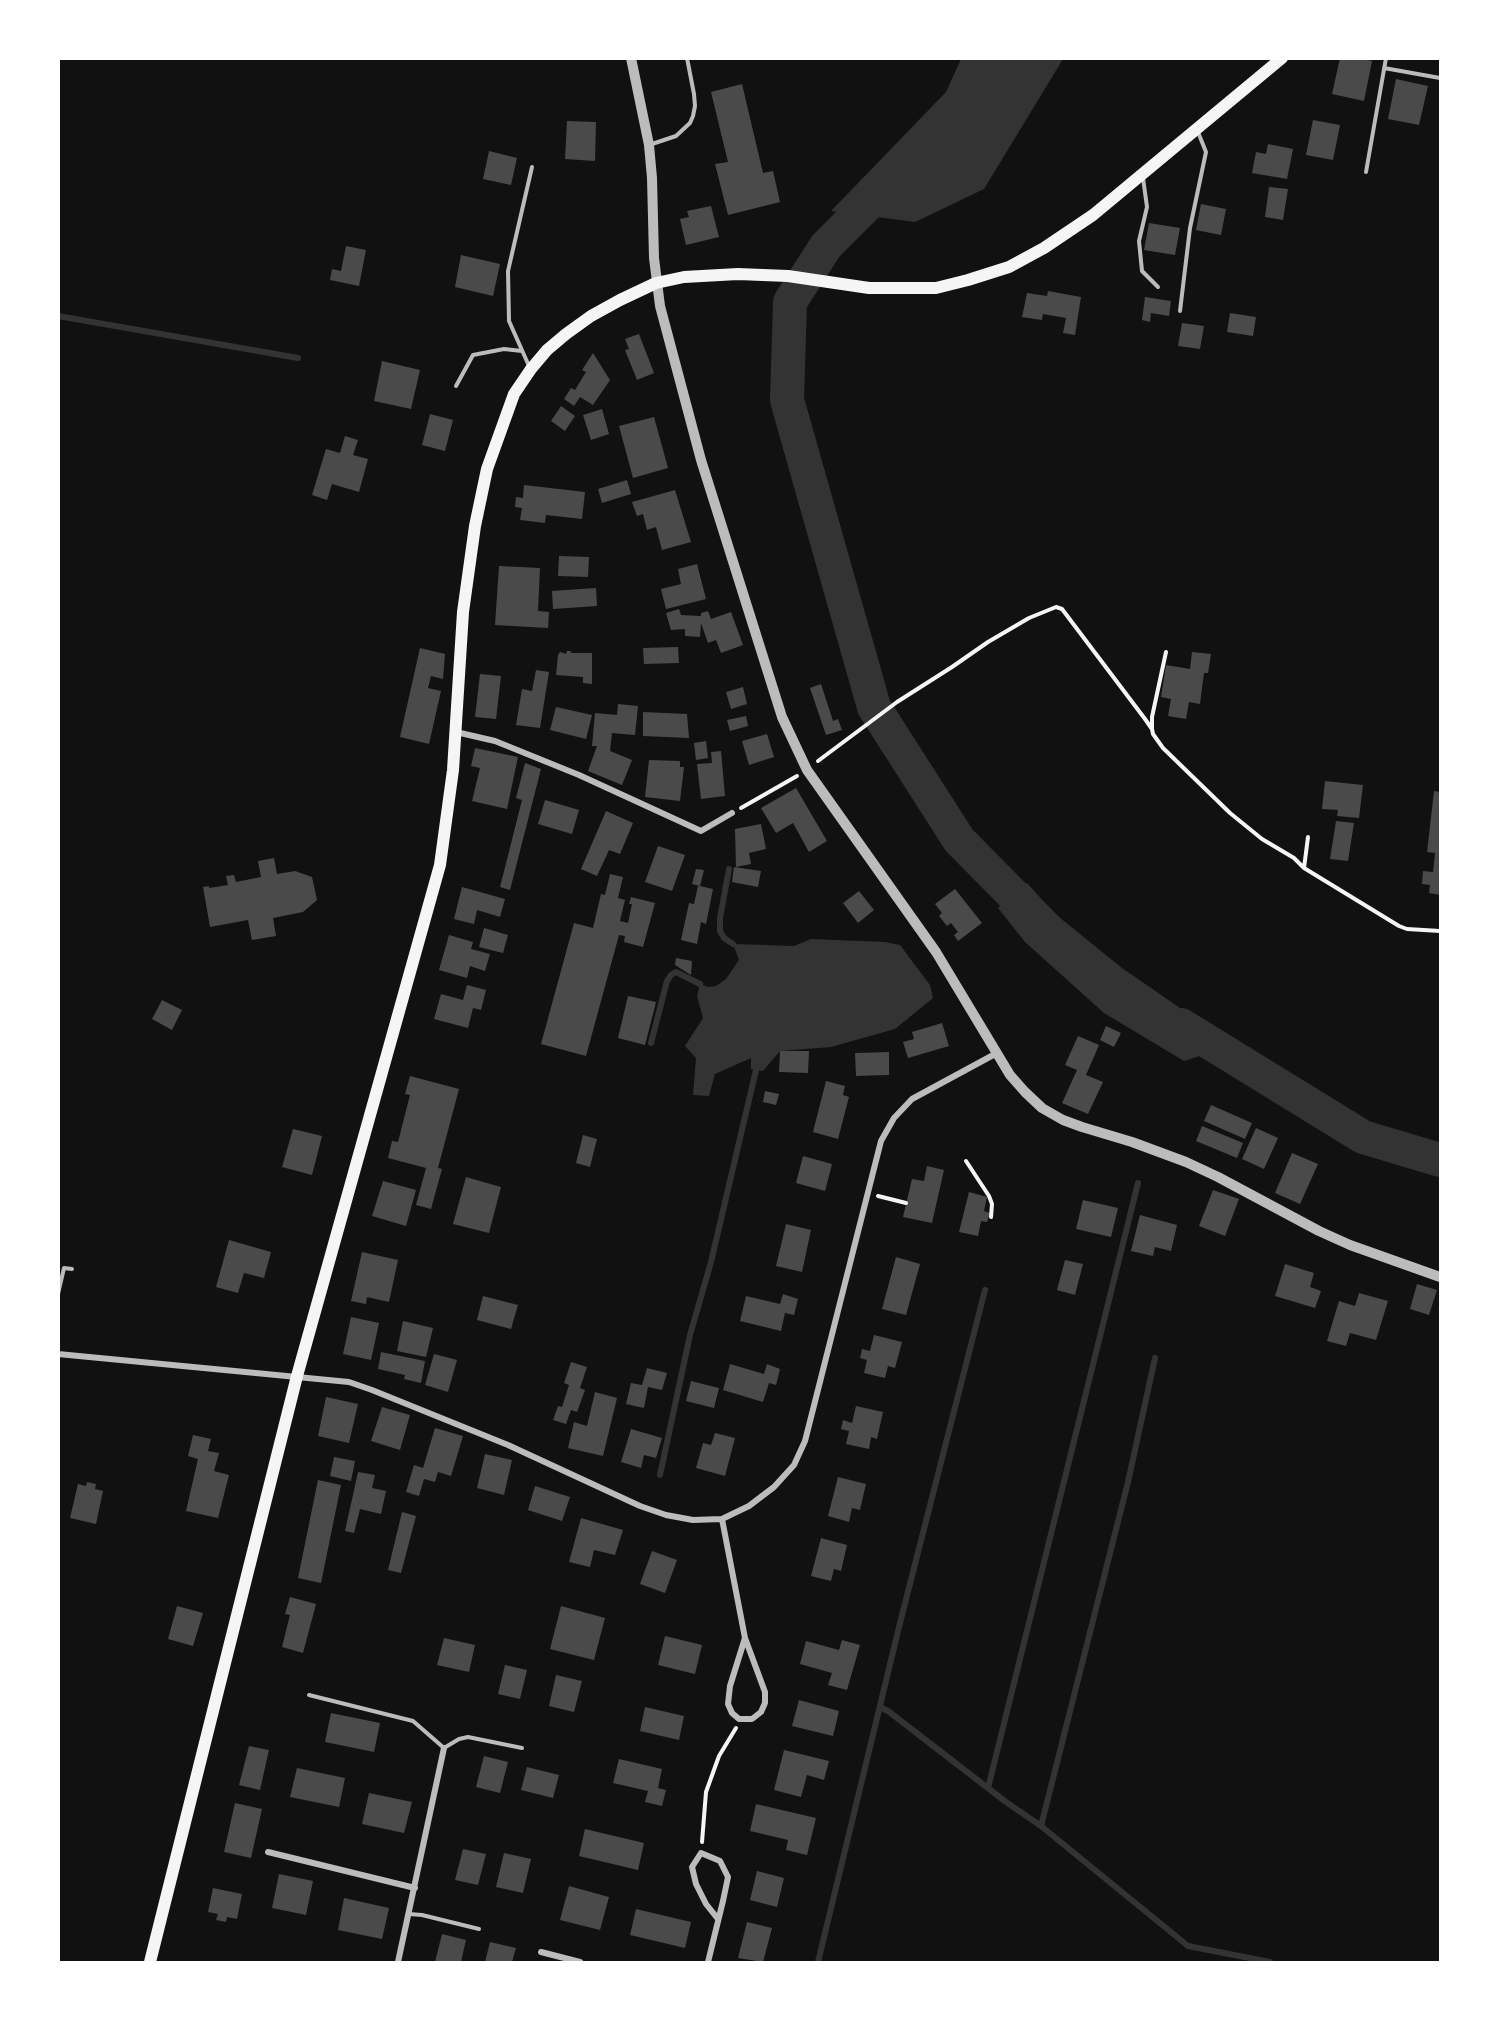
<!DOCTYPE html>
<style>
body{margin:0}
#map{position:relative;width:1499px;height:2021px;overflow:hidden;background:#111;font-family:Bitter,serif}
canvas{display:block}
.frame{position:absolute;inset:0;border:60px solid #fff;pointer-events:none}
</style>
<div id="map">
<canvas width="1499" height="2021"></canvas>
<div class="frame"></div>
</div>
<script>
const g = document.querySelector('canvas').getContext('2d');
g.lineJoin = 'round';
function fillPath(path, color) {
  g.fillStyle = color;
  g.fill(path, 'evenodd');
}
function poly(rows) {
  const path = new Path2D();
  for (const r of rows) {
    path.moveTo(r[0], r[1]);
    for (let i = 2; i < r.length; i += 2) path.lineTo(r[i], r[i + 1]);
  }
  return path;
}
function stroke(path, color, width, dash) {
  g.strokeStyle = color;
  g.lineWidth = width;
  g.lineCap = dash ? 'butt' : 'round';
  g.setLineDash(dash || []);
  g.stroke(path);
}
fillPath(poly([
 [961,59,1063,59,984,189,915,222,831,211,946,92],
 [1027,883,1054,913,1122,968,1234,1045,1184,1061,1104,1013,1025,942,998,908],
 [811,939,885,942,900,945,930,985,933,998,895,1029,831,1047,780,1051,763,1071,751,1069,751,1058,715,1074,709,1096,693,1095,696,1058,685,1046,703,1018,697,996,700,984,708,987,716,986,726,979,739,960,733,944,794,946]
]), '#333');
stroke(poly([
 [58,316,298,358],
 [729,869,720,918,720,931,724,938,733,944],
 [651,1043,667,981,671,975,676,972,700,984],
 [660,1475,690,1335,711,1262,756,1070],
 [880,1707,888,1711,1006,1802,1041,1826,1188,1946,1270,1962],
 [988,1788,1138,1183],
 [1041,1826,1128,1482,1155,1358],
 [818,1962,900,1623,985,1290]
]), '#333', 6);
stroke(poly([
 [892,183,882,190,826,246,790,302,787,400,874,707,959,840,1046,928],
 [1181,1025,1363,1137,1440,1160]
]), '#333', 34);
fillPath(poly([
 [1340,58,1360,58,1372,61,1364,101,1332,94],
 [1396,79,1428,86,1419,125,1388,119],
 [742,84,763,173,773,171,780,202,728,215,715,164,728,162,711,92],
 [1313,120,1340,125,1333,160,1306,155],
 [567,121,596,122,595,161,565,159],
 [1268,144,1293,149,1287,179,1252,173,1256,152,1266,154],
 [489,151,517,158,511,185,483,179],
 [1269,187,1288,189,1283,220,1265,217],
 [1201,204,1226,209,1221,235,1196,230],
 [711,206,719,237,686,245,680,219,689,217,687,211],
 [1149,223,1180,228,1175,255,1144,250],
 [346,246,366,250,359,286,330,280,332,269,341,271],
 [461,255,500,264,493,296,455,287],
 [1048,291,1081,297,1075,335,1063,333,1066,318,1043,314,1042,320,1022,317,1027,293,1047,296],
 [1145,297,1171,301,1169,316,1151,313,1150,322,1142,320],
 [1230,313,1256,317,1253,336,1227,332],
 [1182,323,1204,326,1200,349,1178,346],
 [639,334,654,373,637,380,625,350,629,349,625,339],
 [593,353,610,380,593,405,580,397,574,406,564,399,571,388,575,390,586,372,582,370],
 [382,361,420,370,411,409,374,401],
 [561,406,575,416,565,431,551,421],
 [602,409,609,434,591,440,583,415],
 [430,414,453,420,445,451,422,445],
 [654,417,668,468,633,478,619,426],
 [345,436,358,440,353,455,368,459,359,492,332,484,327,500,312,495,326,449,340,453],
 [627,480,631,494,602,503,598,489],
 [524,485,585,492,582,519,546,515,545,523,520,520,522,508,515,507,516,497,523,498],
 [675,490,691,542,662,550,656,527,647,530,643,514,637,516,632,502],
 [559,556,589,557,588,577,558,576],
 [697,564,706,599,666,609,661,589,681,584,678,569],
 [499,566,540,568,538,611,549,612,548,628,495,625],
 [596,588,597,606,553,609,552,591],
 [679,609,681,615,701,616,701,613,708,611,711,619,731,612,743,645,721,653,716,640,708,643,701,623,700,637,685,636,685,629,671,630,666,613],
 [678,647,679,663,644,664,643,648],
 [420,648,445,654,443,679,431,676,428,688,441,691,429,744,400,737],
 [567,651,570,651,572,653,592,653,592,684,583,683,583,677,556,675,558,655,560,652,566,654],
 [1192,652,1211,654,1208,673,1204,673,1200,704,1189,702,1186,719,1168,716,1171,699,1161,697,1166,665,1190,669],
 [536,670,549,672,540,728,516,725,522,689,532,691],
 [480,674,501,676,496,719,475,717],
 [821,684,833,721,838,719,842,730,826,735,810,688],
 [743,687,747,704,731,709,726,692],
 [618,704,638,706,635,735,612,733,610,751,632,760,622,785,588,771,597,746,592,746,595,713,617,715],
 [556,707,592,715,586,739,550,730],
 [643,712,687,714,689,738,643,736],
 [746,716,748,726,730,731,727,720],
 [767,734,774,757,749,765,742,741],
 [706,741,708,758,696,760,694,743],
 [475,748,518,757,507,809,472,801,480,768,471,766],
 [721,751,725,796,701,799,697,764,712,763,711,752],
 [649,760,680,761,680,767,684,767,680,801,645,797],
 [525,763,541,769,510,890,500,887,522,800,516,798],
 [1325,781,1363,785,1359,818,1337,816,1338,810,1322,809],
 [796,788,827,841,809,852,793,823,776,833,761,808],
 [1434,791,1440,792,1440,895,1429,893,1430,885,1422,884,1423,871,1433,872,1435,853,1427,852],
 [545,800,579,810,572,834,538,824],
 [606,811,633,823,620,854,609,850,597,876,581,869],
 [1336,821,1354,823,1348,861,1330,859],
 [761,824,766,849,749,853,751,864,736,867,735,829],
 [658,846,685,855,672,891,645,882],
 [274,858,277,874,295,871,312,877,317,900,303,912,273,918,276,936,252,940,248,920,210,927,203,887,209,886,209,888,228,885,226,876,234,875,236,882,261,877,258,861],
 [734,867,761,871,758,887,732,882],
 [696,869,704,870,700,886,713,889,706,924,701,922,697,944,681,940,689,903,694,904,698,886,700,886,692,884],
 [610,874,623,877,618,898,625,900,620,921,628,923,632,904,629,904,631,897,655,903,643,947,624,942,625,936,619,935,586,1056,541,1044,574,923,593,928,601,894,605,895],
 [462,887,505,899,500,917,477,910,474,924,454,919],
 [955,889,982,923,958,941,954,935,958,932,951,923,947,926,939,916,942,913,935,904],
 [859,891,874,910,858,923,843,903],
 [484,928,508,935,503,953,479,947],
 [449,935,473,942,471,949,490,954,485,971,470,966,467,978,439,970],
 [676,958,692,961,691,975,675,965],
 [467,985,486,990,481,1010,473,1008,468,1028,434,1019,441,994,463,1000],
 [628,996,656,1002,645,1045,618,1038],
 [162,1000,182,1010,172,1030,152,1019],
 [942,1023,949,1046,908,1058,903,1042,914,1039,912,1032],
 [1106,1026,1121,1033,1114,1047,1100,1040],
 [1078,1036,1099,1045,1086,1075,1103,1082,1088,1114,1062,1103,1077,1070,1065,1065],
 [780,1051,809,1051,808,1073,779,1072],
 [889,1052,889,1075,856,1076,855,1053],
 [410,1076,459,1089,438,1168,442,1169,431,1209,416,1205,426,1168,388,1158,392,1141,398,1142,410,1095,405,1094],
 [826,1081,845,1086,843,1095,849,1097,838,1139,813,1132],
 [765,1091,779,1094,776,1105,763,1102],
 [1211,1105,1252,1123,1245,1139,1204,1121],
 [1202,1126,1243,1143,1237,1158,1196,1141],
 [1256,1128,1278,1138,1264,1169,1242,1159],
 [293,1129,322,1136,312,1175,282,1167],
 [583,1135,597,1139,590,1167,576,1163],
 [1292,1153,1318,1164,1300,1204,1275,1193],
 [803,1156,832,1164,825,1191,796,1183],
 [927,1166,944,1170,932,1223,903,1217,912,1179,924,1181],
 [466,1177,501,1187,489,1233,453,1224],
 [383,1181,416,1190,406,1226,372,1216],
 [1213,1190,1239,1199,1225,1236,1199,1226],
 [969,1192,987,1197,984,1211,990,1213,987,1222,981,1221,978,1236,959,1232],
 [1083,1200,1118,1208,1111,1237,1076,1229],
 [1140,1215,1177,1225,1171,1251,1155,1247,1153,1256,1131,1251],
 [786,1224,811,1230,802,1272,776,1266],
 [229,1240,271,1252,264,1278,244,1273,238,1293,216,1287],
 [362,1252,398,1260,389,1302,367,1297,366,1304,351,1301],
 [896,1257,920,1264,906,1315,882,1309],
 [1065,1260,1083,1264,1075,1295,1057,1290],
 [1285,1264,1314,1273,1310,1287,1321,1291,1315,1308,1275,1296],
 [1417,1284,1437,1290,1429,1315,1410,1309],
 [1359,1293,1388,1301,1376,1340,1350,1333,1346,1346,1327,1341,1339,1301,1355,1306],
 [783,1294,798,1299,794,1315,785,1313,781,1331,740,1321,746,1296,780,1304],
 [483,1296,518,1305,511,1329,477,1320],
 [351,1317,379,1323,371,1360,343,1354],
 [403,1321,433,1328,426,1357,397,1351],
 [874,1335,902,1342,895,1368,888,1366,885,1378,864,1373,867,1360,860,1358,862,1349,870,1351],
 [381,1352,425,1361,421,1383,404,1379,405,1375,378,1369],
 [434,1354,457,1360,448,1392,425,1385],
 [571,1362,587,1367,580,1388,585,1390,577,1412,571,1410,566,1424,553,1420,558,1406,562,1407,569,1385,564,1383],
 [730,1364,764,1374,767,1364,780,1369,776,1385,769,1383,763,1402,723,1390],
 [647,1368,667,1373,662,1390,648,1387,644,1408,626,1404,631,1383,642,1385],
 [691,1381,719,1388,714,1408,686,1401],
 [595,1392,617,1398,603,1456,568,1448,574,1422,587,1426],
 [326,1397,358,1404,349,1443,318,1436],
 [856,1406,883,1412,877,1439,871,1437,869,1449,846,1444,849,1431,841,1429,843,1420,852,1423],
 [382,1407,410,1415,400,1450,371,1441],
 [435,1428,463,1436,451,1476,438,1472,435,1482,424,1479,419,1496,406,1492,414,1465,423,1468],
 [631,1429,662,1438,656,1458,644,1455,641,1468,621,1462],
 [715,1433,735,1438,725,1476,696,1468,703,1443,711,1445],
 [193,1435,211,1439,208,1451,219,1453,214,1471,229,1475,218,1518,186,1511,198,1459,188,1456],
 [485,1454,512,1460,504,1495,477,1488],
 [334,1457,355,1461,351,1481,330,1476],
 [358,1472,375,1475,372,1488,386,1491,381,1514,360,1509,354,1533,345,1531],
 [838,1477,866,1484,860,1510,852,1508,849,1522,828,1516],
 [318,1480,341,1485,321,1583,298,1578],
 [87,1482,96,1484,95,1489,103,1491,96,1524,70,1518,78,1484,86,1486],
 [535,1486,570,1497,562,1521,528,1510],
 [402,1512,416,1516,401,1573,388,1570],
 [581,1518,623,1530,615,1555,594,1550,590,1567,569,1562],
 [821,1538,847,1545,841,1571,834,1569,831,1581,811,1576],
 [652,1551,677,1560,665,1593,640,1584],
 [290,1597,316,1604,303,1653,282,1647,290,1615,285,1614],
 [177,1606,203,1613,193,1646,168,1639],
 [561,1606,605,1618,594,1660,550,1649],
 [665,1636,702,1645,695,1674,658,1665],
 [444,1638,475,1645,469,1672,437,1665],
 [842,1640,860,1645,847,1690,828,1685,832,1673,800,1664,806,1641,839,1650],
 [505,1665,527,1670,520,1699,498,1694],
 [556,1675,582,1681,574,1712,549,1706],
 [799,1700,839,1711,833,1736,792,1726],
 [645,1707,684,1716,679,1740,640,1731],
 [331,1713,380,1723,374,1752,325,1742],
 [249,1746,269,1750,260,1790,239,1785],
 [784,1750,829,1761,824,1780,807,1775,801,1797,774,1790],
 [484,1756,508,1762,500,1793,476,1787],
 [619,1759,662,1769,658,1788,666,1790,662,1806,645,1802,648,1791,613,1783],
 [527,1767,559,1775,553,1798,521,1790],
 [297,1768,345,1778,339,1807,290,1797],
 [369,1793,412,1802,404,1833,362,1824],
 [235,1803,262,1809,251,1858,224,1852],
 [756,1804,816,1818,807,1855,786,1850,788,1840,750,1831],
 [585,1829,644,1843,638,1870,579,1856],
 [463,1849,486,1854,478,1885,455,1880],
 [504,1853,531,1859,523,1893,496,1887],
 [757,1871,784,1878,777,1907,750,1900],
 [279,1874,313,1881,306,1915,272,1908],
 [569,1886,609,1897,600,1930,560,1920],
 [213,1888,242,1894,237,1919,227,1917,226,1922,216,1920,218,1914,208,1912],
 [344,1898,389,1908,382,1939,338,1930],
 [636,1909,691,1922,685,1948,630,1935],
 [747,1922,772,1928,763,1962,738,1958],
 [442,1934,466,1940,461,1962,435,1962],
 [490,1942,516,1948,512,1962,485,1962]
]), '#4a4a4a');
stroke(poly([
 [1152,728,1152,717,1166,652],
 [818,761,897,702,952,667,988,642,1029,618,1056,607,1062,609,1145,719,1152,729,1153,734,1163,748,1230,813,1262,839,1294,858,1304,868,1399,926,1407,929,1440,931],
 [741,808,797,776],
 [1304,868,1308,837],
 [966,1161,989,1196,992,1204,991,1217],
 [878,1196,906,1203],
 [702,1842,706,1792,719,1756,736,1728]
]), '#f5f5f5', 4);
stroke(poly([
 [1384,68,1440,78],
 [649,145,676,136,690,123,693,116,695,106,694,94,687,58],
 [1366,172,1386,58],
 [1143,178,1147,207,1139,241,1142,271,1158,287],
 [1180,311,1190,228,1206,152,1198,132],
 [529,366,509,321,508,271,532,167],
 [456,386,473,355,504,349,522,351],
 [58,1294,64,1268,72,1269],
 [309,1695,413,1721,444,1748,459,1739,468,1737,522,1748],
 [409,1914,422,1915,479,1929]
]), '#bcbcbc', 4);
stroke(poly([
 [456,732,495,741,579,775,701,831,732,813],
 [58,1354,349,1382,372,1390,508,1445,640,1506,666,1515,693,1520,722,1519,749,1506,774,1487,794,1465,805,1441,881,1141,894,1118,912,1099,997,1053],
 [722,1519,745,1638,730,1686,728,1704,732,1713,739,1719,752,1719,761,1712,765,1703,765,1692,745,1638],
 [268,1852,415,1888],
 [541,1952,580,1962],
 [398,1962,444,1748],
 [708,1962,723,1901,728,1877,720,1861,701,1853,692,1867,696,1884,706,1904,718,1919]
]), '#bcbcbc', 6);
stroke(poly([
 [631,58,649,145,652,178,654,258,660,306,701,460,782,717,807,770,936,952,1010,1075,1025,1092,1042,1108,1063,1120,1082,1127,1132,1142,1186,1162,1218,1177,1319,1231,1350,1245,1440,1277]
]), '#bcbcbc', 10);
stroke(poly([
 [150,1962,297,1376,440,865,453,770,463,612,475,526,487,469,514,394,531,369,547,350,566,334,591,316,620,300,656,283,684,277,738,274,788,276,869,288,936,288,968,280,1009,267,1044,248,1093,215,1282,58]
]), '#f5f5f5', 12);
</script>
